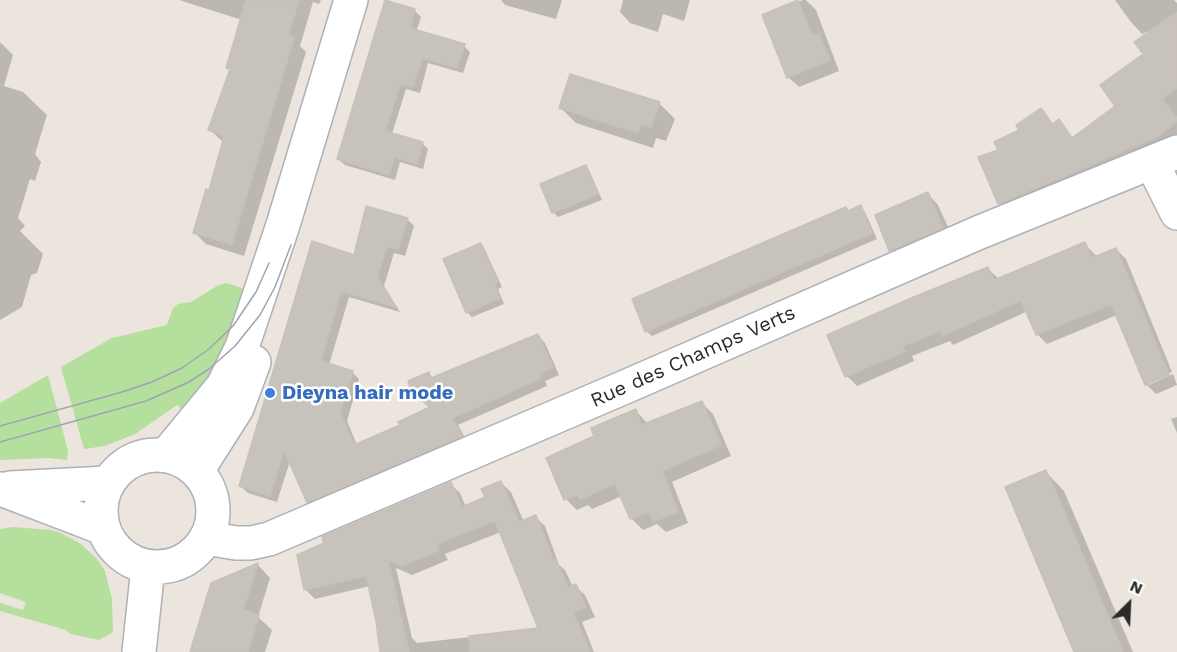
<!DOCTYPE html>
<style>
body{margin:0}
#map{position:relative;width:1177px;height:652px;overflow:hidden;background:#ebe5dd;font-family:"Work Sans",sans-serif}
canvas{display:block}
.north{position:absolute;left:1099px;top:574px;width:60px;height:60px;-webkit-text-stroke:4px #fff;paint-order:stroke;rotate:24deg;font-size:16px;font-weight:700;line-height:24px;text-align:center;color:#2a2a2a}
.north::after{content:'';display:block;margin:auto;width:21px;height:27px;background:#2a2a2a;clip-path:polygon(50% 0,100% 100%,50% 72%,0 100%)}
</style>
<div id="map">
<canvas width="1177" height="652"></canvas>
<div class="north">N</div>
</div>
<script>
const g = document.querySelector('canvas').getContext('2d');
g.lineJoin = 'round';
function fillPath(path, color) {
  g.fillStyle = color;
  g.fill(path, 'evenodd');
}
function poly(rows) {
  const path = new Path2D();
  for (const r of rows) {
    if (r.length === 3) {
      path.moveTo(r[0] + r[2], r[1]);
      path.arc(r[0], r[1], r[2], 0, 2 * Math.PI);
      continue;
    }
    path.moveTo(r[0], r[1]);
    for (let i = 2; i < r.length; i += 2) path.lineTo(r[i], r[i + 1]);
  }
  return path;
}
function stroke(path, color, width, dash) {
  g.strokeStyle = color;
  g.lineWidth = width;
  g.lineCap = dash ? 'butt' : 'round';
  g.setLineDash(dash || []);
  g.stroke(path);
}
function drawText(font, color, halo, rows, align = 'center') {
  g.font = font + ' "Work Sans",sans-serif';
  g.lineWidth = 5;
  g.setLineDash([]);
  g.textBaseline = 'middle';
  g.strokeStyle = halo;
  g.fillStyle = color;
  for (const [text, x, y, turn = 0] of rows) {
    g.save();
    g.translate(x, y);
    g.rotate((+turn || 0) * Math.PI / 180);
    g.textAlign = isNaN(turn) ? turn : align;
    if (halo) g.strokeText(text, 0, 0);
    g.fillText(text, 0, 0);
    g.restore();
  }
}
fillPath(poly([
 [226,283,245,289,228,358,185,411,177,405,135,434,105,446,84,449,61,367,112,338,167,325,173,308,178,304,191,302,217,286],
 [48,375,68,451,67,460,48,458,0,460,0,403],
 [13,527,51,530,61,533,81,544,97,559,105,571,112,599,113,632,99,640,71,634,66,630,0,611,0,603,23,610,26,602,0,593,0,529]
]), '#b4df9d');
fillPath(poly([
 [179,0,321,0,319,4,313,2,300,46,306,52,244,256,206,244,194,232,210,192,224,143,210,130,231,71,227,67,242,20],
 [501,0,562,0,556,19,505,5],
 [623,0,690,0,684,21,663,14,658,32,630,23,620,12],
 [803,0,806,0,816,10,839,71,799,87,788,77,764,16],
 [1115,0,1174,0,1177,3,1177,135,1167,143,1008,211,1000,203,980,158,1000,150,1041,110,1054,125,1059,121,1074,139,1117,106,1145,54,1151,30,1142,34,1131,22],
 [415,11,421,17,416,32,464,46,470,52,463,73,428,63,420,93,406,89,392,134,422,143,428,149,423,169,400,162,395,180,345,165,338,159],
 [0,42,13,55,4,86,23,92,47,115,35,154,41,162,35,181,30,179,18,218,25,226,20,231,43,254,37,273,31,275,22,307,0,320,0,326],
 [571,75,660,104,675,119,666,141,656,138,653,148,576,123,561,108],
 [585,167,590,172,602,200,558,217,553,212],
 [928,194,938,205,953,238,901,261,891,250],
 [860,207,865,212,877,239,652,336,646,331,846,208,850,212],
 [407,219,414,226,405,256,394,253,384,286,400,312,349,297,329,365,352,372,359,379,347,421,357,445,402,426,431,408,408,390,428,374,433,379,538,335,545,343,559,375,545,381,547,386,458,425,468,443,315,509,308,502,290,461,277,502,248,493,240,486,355,257],
 [480,244,485,250,502,287,498,289,504,304,472,317,467,312],
 [1085,244,1097,257,1116,249,1126,259,1172,372,1149,381,1149,385,1173,374,1177,385,1156,394,1146,384,1117,315,1047,344,1037,334,1028,311,953,345,950,341,912,356,914,361,857,386,847,376,988,269,999,279],
 [702,403,713,414,731,456,672,482,688,523,666,532,657,524,643,530,632,519,622,496,592,509,588,505,577,510,566,499,596,437,636,411,648,424],
 [1177,417,1177,433,1171,419],
 [1046,472,1064,491,1133,652,1076,652],
 [501,483,511,492,524,522,535,517,545,526,559,565,565,570,573,587,575,586,585,595,595,617,582,622,594,652,535,652,540,629,501,532,445,554,448,560,412,575,396,568,412,638,417,643,497,634,508,652,381,652,380,634,370,586,315,599,305,589,450,484,460,493,466,507,487,498],
 [257,564,270,578,258,617,272,630,265,652,191,652]
]), '#0003');
const building = poly([
 [246,0,299,0,288,36,294,38,232,244,193,233,206,189,209,190,223,140,223,135,208,130,230,69,226,68,246,0],
 [385,0,415,9,410,28,465,44,457,68,422,58,413,87,400,84,385,131,423,142,417,164,394,157,389,175,337,159,385,0],
 [798,0,812,36,819,34,830,60,787,78,762,15,798,0],
 [1177,12,1177,88,1162,99,1177,118,1177,121,1159,136,998,204,978,157,998,150,994,142,1019,130,1016,125,1041,108,1052,124,1059,119,1072,138,1115,106,1100,85,1143,54,1134,42,1177,12],
 [570,74,660,102,651,127,641,124,638,133,559,108,570,74],
 [586,165,598,194,552,213,540,184,586,165],
 [928,192,943,228,889,251,875,215,928,192],
 [861,205,872,233,645,332,632,299,846,207,848,211,861,205],
 [366,206,408,218,398,249,387,246,377,277,396,307,341,291,321,361,353,371,340,412,354,445,400,425,398,422,430,407,406,389,410,387,408,381,429,372,431,378,538,334,553,367,539,374,540,379,452,418,462,436,307,503,284,450,270,496,239,486,312,241,354,255,366,206],
 [1085,242,1092,258,1116,248,1169,375,1145,385,1111,304,1036,335,1021,300,942,336,940,331,903,346,905,351,845,377,827,335,916,296,988,267,994,280,1085,242],
 [481,243,498,282,494,284,500,298,466,313,443,259,481,243],
 [702,401,721,445,662,471,678,512,653,522,650,512,630,519,615,484,580,499,577,495,564,500,546,458,594,436,591,428,636,409,641,425,702,401],
 [1046,470,1065,513,1123,652,1074,652,1005,487,1046,470],
 [501,481,519,522,536,515,553,560,555,559,568,587,576,584,586,607,573,612,590,652,470,652,469,636,538,628,495,521,437,544,439,550,402,566,388,560,409,652,380,652,376,621,366,576,304,590,297,555,324,543,322,537,451,482,462,507,485,497,481,489,501,481],
 [258,563,243,610,259,615,248,652,190,652,211,583,258,563]
]);
fillPath(building, '#c7c3bc');
stroke(building, '#c7c1b7', 1.5);
const minor = poly([
 [1152,163,1177,213],
 [166,455,223,386,242,347,283,225,351,0],
 [197,471,237,408,254,362],
 [10,488,107,483],
 [1,489,103,528],
 [206,538,236,543,251,543,269,539,625,387,980,232,1177,152]
]);
const tertiary = poly([
 [157,511,56],
 [139,652,148,567]
]);
stroke(minor, '#aeb0ba', 36);
stroke(tertiary, '#aeb0ba', 36);
stroke(minor, '#fff', 33);
stroke(tertiary, '#fff', 33);
stroke(poly([
 [0,426,122,392,152,382,182,368,209,349,233,326,256,292,269,263],
 [0,442,146,401,189,382,209,369,235,346,260,315,275,287,291,245]
]), '#a0a3b3', 1.5);
for (const [x, y, r, color] of [
 [270,393,6,"#3f7fe0"]
]) {
  const dot = new Path2D();
  dot.arc(x, y, r, 0, 2 * Math.PI);
  g.fillStyle = color;
  g.fill(dot);
  stroke(dot, '#fff', 2);
}
drawText('20px', '#2a2a2a', '#fff', [
 ["Rue des Champs Verts",693,357,-24]
]);
drawText('bold 20px', '#366cbe', '#fff', [
 ["Dieyna hair mode",282,393]
], 'left');
</script>
